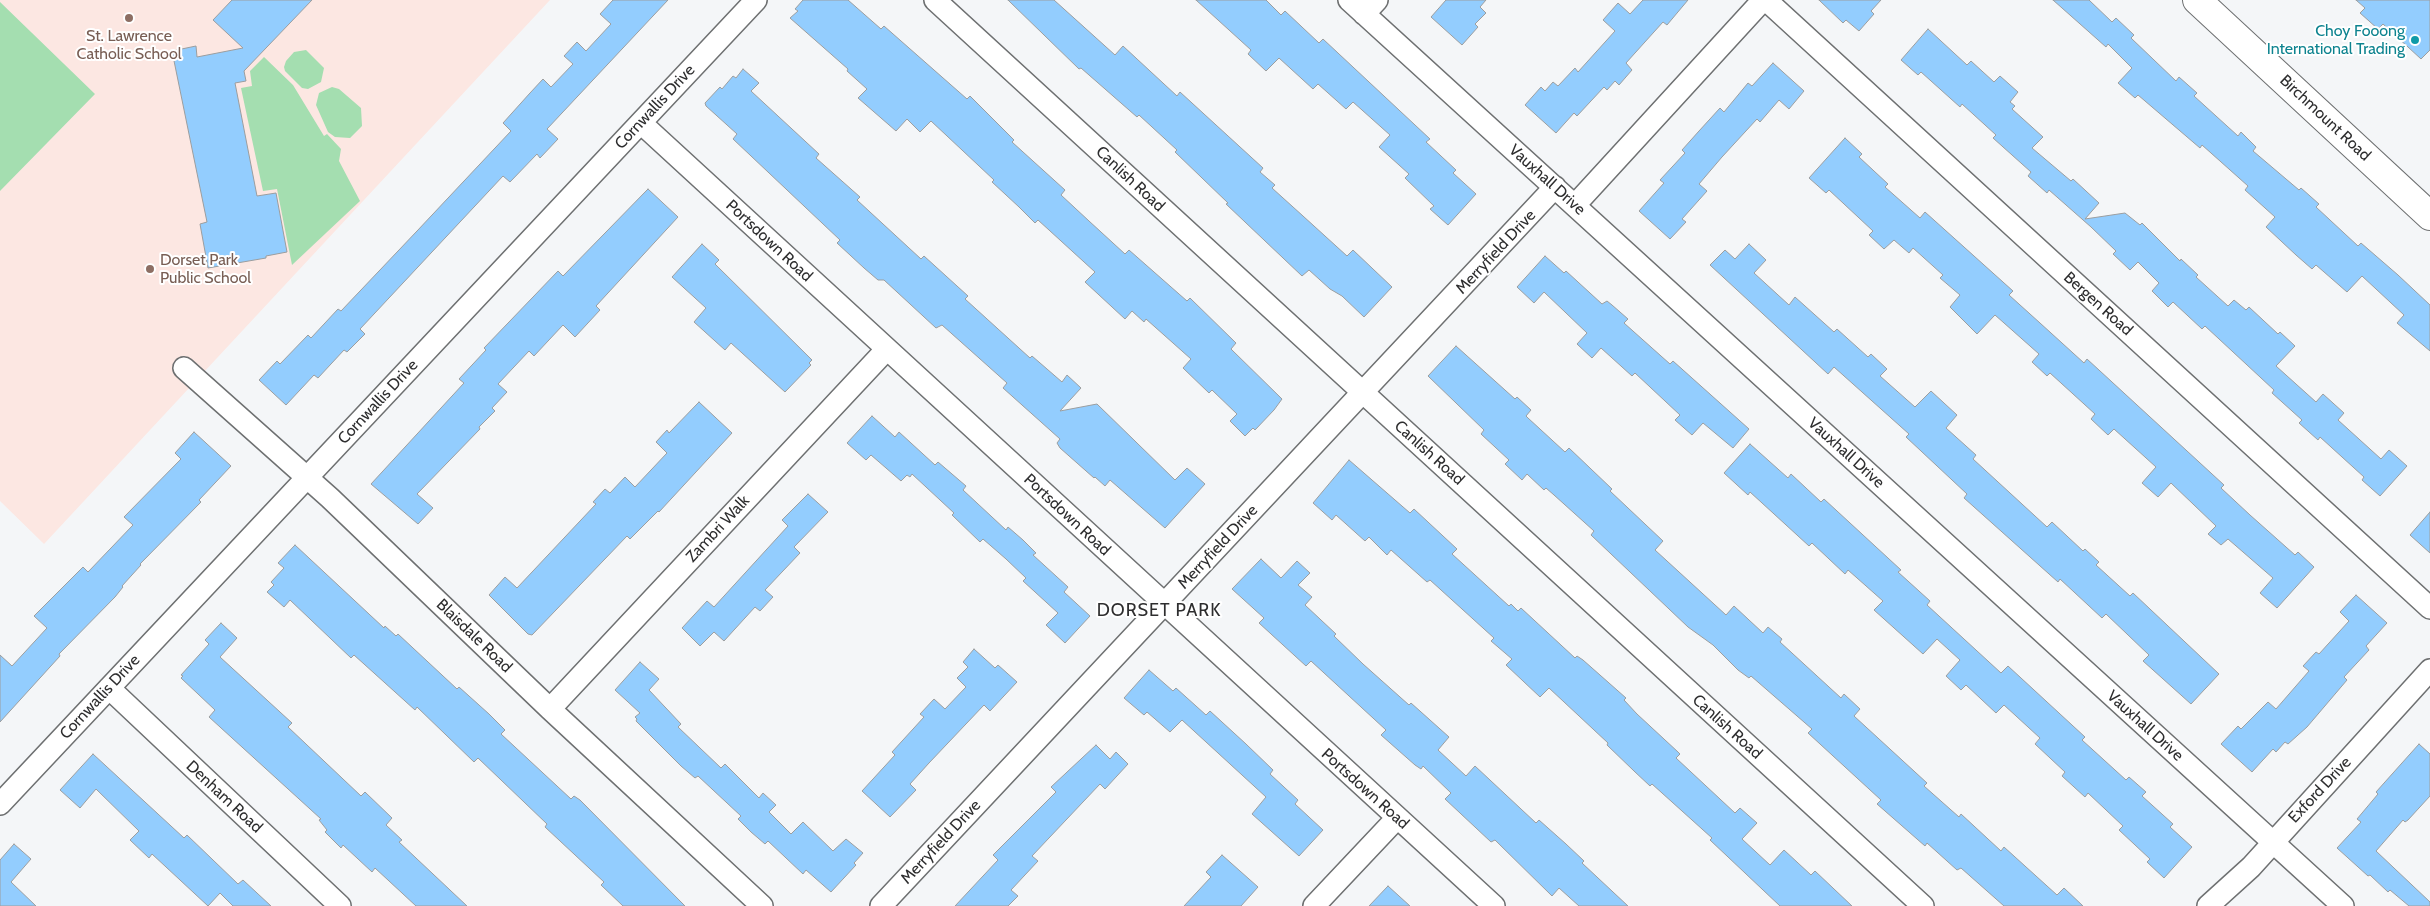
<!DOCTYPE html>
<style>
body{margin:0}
canvas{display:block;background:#f4f6f8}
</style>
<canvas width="2430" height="906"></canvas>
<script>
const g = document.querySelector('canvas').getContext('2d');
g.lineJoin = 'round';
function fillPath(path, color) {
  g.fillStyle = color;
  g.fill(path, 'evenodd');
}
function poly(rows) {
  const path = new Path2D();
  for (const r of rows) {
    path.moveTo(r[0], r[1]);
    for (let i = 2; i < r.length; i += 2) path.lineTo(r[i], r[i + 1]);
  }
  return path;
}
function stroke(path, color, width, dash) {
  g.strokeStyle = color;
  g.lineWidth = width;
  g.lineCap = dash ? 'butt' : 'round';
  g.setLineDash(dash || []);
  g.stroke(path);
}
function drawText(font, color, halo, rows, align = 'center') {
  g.font = font + ' Cabin,sans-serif';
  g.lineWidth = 4;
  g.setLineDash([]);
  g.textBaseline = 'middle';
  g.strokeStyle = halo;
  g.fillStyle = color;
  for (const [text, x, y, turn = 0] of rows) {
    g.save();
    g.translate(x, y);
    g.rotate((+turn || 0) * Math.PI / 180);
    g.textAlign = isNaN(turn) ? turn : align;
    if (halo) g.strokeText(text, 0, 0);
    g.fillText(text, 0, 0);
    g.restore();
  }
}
fillPath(poly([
 [0,0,550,0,44,544,0,501]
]), '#fce7e2');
fillPath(poly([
 [0,2,95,94,0,191],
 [306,50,324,68,321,82,308,89,302,88,285,71,284,67,286,61,294,52],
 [264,57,293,85,324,136,327,134,341,149,339,161,360,201,292,265,277,189,263,191,241,88,252,86,250,71],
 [332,87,339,89,361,108,362,126,350,138,335,137,328,132,316,105,319,93]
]), '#a4deb0');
const building = poly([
 [232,0,312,0,244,71,246,81,235,83,257,196,276,193,287,252,266,256,266,258,208,268,200,224,207,222,172,51,196,46,197,57,243,48,213,20,232,0],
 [613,0,668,0,547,129,558,139,540,158,537,154,510,182,503,176,360,329,365,334,347,352,344,350,318,378,314,375,286,405,259,380,277,361,280,364,308,335,311,338,338,309,341,311,417,231,511,131,503,123,530,93,543,79,551,87,573,64,564,56,577,42,586,51,611,24,600,14,613,0],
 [803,0,848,0,881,29,884,26,967,99,970,96,1014,140,1012,142,1065,190,1061,195,1089,221,1125,254,1129,250,1187,301,1190,298,1236,343,1231,349,1282,399,1274,410,1255,430,1253,428,1245,436,1230,421,1237,414,1212,390,1209,393,1183,368,1191,359,1146,319,1144,322,1132,311,1125,319,1085,282,1095,272,1038,220,1035,223,1019,207,992,182,994,180,931,121,920,132,907,119,896,131,858,98,867,89,847,71,848,69,790,18,798,11,795,9,803,0],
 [1008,0,1054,0,1115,55,1123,46,1177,96,1180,92,1263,168,1260,172,1275,185,1272,188,1303,216,1347,256,1353,250,1392,287,1364,317,1342,296,1330,289,1309,270,1302,276,1226,204,1228,203,1175,152,1177,150,1139,115,1137,117,1081,68,1079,69,1008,0],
 [1196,0,1266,0,1281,15,1285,11,1319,43,1323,39,1430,139,1426,142,1456,170,1453,173,1476,194,1448,225,1430,209,1434,206,1405,178,1409,174,1379,147,1390,135,1353,102,1346,109,1318,84,1313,89,1279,58,1266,71,1248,54,1251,50,1196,0],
 [1446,0,1486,0,1480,7,1486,13,1475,24,1478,27,1462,45,1431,17,1446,0],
 [1643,0,1688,0,1667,25,1663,22,1626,63,1632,70,1619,85,1615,81,1607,90,1604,87,1577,116,1574,113,1556,133,1525,105,1541,87,1545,91,1553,82,1558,86,1575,68,1578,72,1615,31,1603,20,1618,3,1630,14,1643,0],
 [1819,0,1881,0,1871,11,1874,14,1859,31,1846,20,1843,23,1819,0],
 [2053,0,2089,0,2112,22,2116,18,2134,35,2131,38,2176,81,2179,77,2197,93,2194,96,2238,136,2241,132,2256,147,2253,151,2299,190,2301,188,2319,204,2316,207,2358,246,2361,243,2398,275,2430,305,2430,351,2397,323,2404,315,2362,276,2347,292,2316,265,2312,269,2296,255,2266,227,2275,217,2245,190,2248,186,2202,145,2200,148,2138,95,2135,98,2118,83,2132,68,2108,44,2106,47,2053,0],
 [2356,0,2430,0,2430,50,2421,59,2383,24,2378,29,2360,13,2365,8,2356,0],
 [1928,29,1967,65,1971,61,1994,82,2000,76,2018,92,2010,102,2015,106,2012,109,2043,137,2032,148,2071,181,2073,179,2099,203,2085,219,2125,213,2140,225,2142,223,2180,261,2181,259,2198,275,2196,277,2228,306,2234,300,2246,310,2249,307,2278,334,2280,332,2295,346,2276,366,2316,402,2323,394,2344,413,2338,420,2381,459,2389,450,2407,466,2380,496,2362,480,2364,477,2320,437,2318,440,2299,423,2302,420,2272,393,2274,390,2205,326,2202,329,2173,302,2168,307,2152,291,2159,283,2138,262,2130,270,2113,254,2116,251,2091,227,2049,190,2047,193,2028,176,2031,172,1993,138,1996,135,1962,104,1960,107,1921,72,1918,75,1901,60,1928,29],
 [1773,63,1804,91,1789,109,1779,100,1760,122,1757,119,1722,157,1699,184,1707,191,1682,219,1686,222,1670,239,1639,211,1664,183,1660,180,1685,153,1682,150,1699,131,1720,108,1724,112,1748,83,1752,86,1773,63],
 [743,69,759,83,751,91,819,154,816,158,860,197,857,200,921,259,924,256,968,296,965,299,1030,358,1032,356,1062,382,1067,375,1081,388,1060,411,1097,404,1175,480,1187,468,1205,484,1165,528,1110,480,1105,486,1095,477,1094,478,1060,448,1057,443,1060,439,1003,388,1007,383,942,325,936,328,884,280,878,280,864,268,837,243,840,240,733,139,737,134,706,106,705,103,720,87,722,89,733,76,736,78,743,69],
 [1845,138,1862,154,1859,157,1888,184,1885,187,1920,218,1925,212,2013,291,2009,295,2040,323,2084,363,2087,359,2224,485,2221,488,2250,515,2295,555,2298,552,2314,567,2277,608,2260,593,2273,578,2228,539,2221,545,2208,534,2216,526,2171,483,2158,497,2142,483,2156,467,2114,429,2108,435,2091,419,2095,414,2050,373,2047,376,2032,362,2039,354,1995,315,1977,334,1950,307,1960,295,1940,278,1943,275,1913,248,1909,253,1894,240,1884,249,1869,235,1873,231,1829,190,1826,193,1809,178,1845,138],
 [648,189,678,217,596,306,600,310,575,337,563,325,534,356,529,351,498,384,507,392,492,408,495,411,479,427,480,429,417,494,433,508,418,524,371,484,464,383,459,379,486,350,484,348,558,271,563,276,648,189],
 [702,244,719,260,715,264,812,360,809,363,811,365,785,392,731,343,725,350,694,322,706,308,672,277,702,244],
 [1749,244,1766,260,1754,273,1789,305,1795,297,1834,332,1837,329,1868,357,1871,354,1887,369,1880,376,1915,407,1931,391,1957,415,1946,428,1976,455,1973,459,2047,527,2052,522,2083,551,2085,549,2099,562,2096,565,2130,596,2133,593,2219,674,2191,704,2143,661,2149,655,2106,614,2102,618,2060,579,2058,582,1964,498,1967,494,1906,437,1909,434,1834,367,1828,374,1710,265,1725,250,1735,259,1749,244],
 [1545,256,1564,273,1566,271,1602,304,1607,301,1612,305,1628,319,1624,323,1670,364,1673,361,1749,429,1733,448,1703,423,1692,435,1675,420,1680,415,1635,373,1632,376,1601,348,1592,358,1577,344,1587,333,1544,292,1534,303,1517,287,1545,256],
 [1456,346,1515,399,1517,397,1531,410,1526,416,1528,418,1565,452,1569,448,1612,489,1610,491,1663,541,1655,550,1726,615,1734,606,1763,633,1768,627,1782,639,1780,642,1841,698,1844,694,1860,709,1854,716,1927,783,1924,786,1959,817,1961,814,2001,851,2004,847,2057,895,2064,888,2083,906,2004,906,1961,868,1957,870,1927,843,1925,846,1877,804,1881,800,1808,733,1812,729,1751,676,1749,678,1738,670,1713,645,1688,627,1591,535,1594,531,1554,495,1546,488,1544,490,1527,474,1522,480,1505,464,1509,460,1481,434,1484,430,1428,376,1456,346],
 [699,402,732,433,659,512,658,511,630,539,627,536,532,635,528,634,489,595,505,577,517,588,596,504,593,502,605,489,610,493,625,477,635,487,667,453,656,442,667,430,669,433,699,402],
 [872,416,895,437,899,432,935,465,938,462,966,486,963,490,1006,530,1008,527,1023,540,1036,553,1033,555,1068,587,1064,592,1090,616,1065,643,1046,625,1058,613,1023,581,1026,578,1006,559,983,539,980,542,952,515,954,513,912,474,910,477,907,475,901,481,871,455,866,460,847,443,872,416],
 [194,432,231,466,199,500,201,502,140,564,141,565,122,586,123,587,115,597,59,654,60,656,0,722,0,655,12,666,47,628,34,616,83,567,88,572,133,525,124,517,181,459,175,453,194,432],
 [1750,444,1788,478,1791,474,1821,502,1824,499,1901,570,1898,572,1930,601,1927,605,2001,673,2008,666,2085,737,2082,740,2126,780,2129,777,2146,792,2142,796,2173,824,2170,827,2192,847,2164,878,2147,862,2150,859,2119,830,2123,826,2088,793,2085,797,2062,776,2065,772,2035,744,2040,738,2004,705,1996,713,1966,685,1961,690,1946,676,1960,660,1937,639,1923,654,1874,610,1883,601,1848,570,1845,574,1812,543,1809,546,1750,492,1748,495,1724,473,1750,444],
 [1349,460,1410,513,1414,509,1457,549,1452,554,1509,606,1511,604,1518,611,1521,608,1575,658,1577,656,1583,660,1626,698,1624,700,1637,714,1678,752,1680,754,1676,758,1735,813,1740,808,1757,823,1742,839,1770,865,1784,850,1811,875,1815,871,1852,906,1780,906,1710,840,1712,838,1652,784,1650,786,1634,771,1607,745,1608,743,1549,688,1540,697,1506,665,1512,659,1491,641,1494,638,1430,580,1427,582,1391,550,1387,555,1369,537,1365,541,1336,515,1332,520,1313,503,1349,460],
 [808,494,828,512,794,547,800,553,765,590,773,597,760,611,755,607,724,641,714,632,700,646,682,628,707,601,714,607,788,526,782,520,808,494],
 [2430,512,2430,553,2410,535,2430,512],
 [295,545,384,628,385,626,396,636,398,634,457,689,459,687,489,714,505,730,501,734,571,799,574,796,580,800,685,906,623,906,601,885,604,882,545,827,547,824,478,758,474,762,417,707,415,710,354,655,351,658,290,600,284,607,267,592,274,585,271,582,284,568,278,563,295,545],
 [1261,559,1281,578,1297,561,1310,573,1298,585,1312,597,1305,605,1336,634,1334,636,1363,664,1409,705,1411,703,1449,737,1438,750,1466,776,1475,766,1536,823,1539,820,1566,844,1584,861,1582,863,1628,906,1579,906,1559,888,1552,896,1495,840,1491,842,1445,799,1451,793,1423,766,1421,769,1415,765,1381,735,1386,730,1311,661,1306,666,1259,623,1264,618,1232,589,1261,559],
 [2356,595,2387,623,2366,646,2369,650,2344,677,2347,680,2307,727,2288,744,2285,742,2276,752,2273,749,2252,772,2221,744,2238,726,2241,729,2268,702,2276,709,2309,671,2303,666,2316,652,2319,654,2349,621,2340,612,2356,595],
 [221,623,237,638,220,657,292,723,288,727,361,796,365,792,392,818,386,825,402,840,399,842,467,906,416,906,375,868,372,872,343,845,341,848,325,832,327,830,319,820,321,819,209,717,215,710,181,678,183,676,181,675,209,644,205,640,221,623],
 [974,649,995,668,998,665,1017,682,990,711,984,705,929,763,910,784,916,790,890,817,862,791,895,755,892,752,924,717,920,714,934,699,945,709,966,687,957,678,968,667,963,662,974,649],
 [640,662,659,679,649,690,681,724,678,727,721,768,725,764,759,798,763,793,776,805,769,812,791,834,803,822,833,851,846,839,863,853,854,863,856,865,831,892,806,870,803,874,768,841,765,844,751,832,738,819,741,816,698,776,695,778,681,766,636,721,637,719,635,717,640,713,615,690,640,662],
 [1149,670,1173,691,1176,688,1206,715,1210,711,1246,744,1273,770,1270,774,1298,800,1295,804,1323,830,1299,856,1252,814,1266,797,1182,720,1170,732,1147,712,1144,715,1124,698,1149,670],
 [2419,744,2430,754,2430,796,2408,820,2405,822,2403,820,2376,851,2430,902,2430,906,2409,906,2390,890,2388,892,2370,875,2368,876,2337,848,2361,822,2357,819,2378,794,2376,792,2419,744],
 [1096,745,1110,759,1116,752,1128,764,1105,789,1100,784,1032,856,1038,861,1011,890,1018,896,1008,906,955,906,998,860,993,855,1056,792,1051,787,1096,745],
 [93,754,184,838,187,835,238,884,243,880,271,906,233,906,220,893,208,906,152,854,149,858,130,840,139,831,96,789,80,808,60,790,93,754],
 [14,844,31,859,11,882,36,906,0,906,0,860,14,844],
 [1222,855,1258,887,1241,906,1184,906,1211,877,1206,872,1222,855],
 [1388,886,1410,906,1369,906,1388,886]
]);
fillPath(building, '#93cdfe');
stroke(building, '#9c9e9f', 1);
const minor = poly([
 [935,0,1923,906],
 [1349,0,2343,906],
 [1766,0,2430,608],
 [1364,14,1377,0],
 [641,123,1494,906],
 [1575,205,1763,0],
 [184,368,330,498,550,709,762,906],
 [109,688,340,906],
 [550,709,886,350],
 [0,804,756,0],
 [881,906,1555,187],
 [1314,906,1397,818],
 [2208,906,2251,867,2430,670]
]);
const secondary = poly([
 [2197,0,2430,216]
]);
stroke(minor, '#6e7071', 24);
stroke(secondary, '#6e7071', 30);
stroke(minor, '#fff', 21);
stroke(secondary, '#fff', 28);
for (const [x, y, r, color] of [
 [129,18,5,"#8d6e63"],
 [2415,40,5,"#0f9aa8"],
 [150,269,5,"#8d6e63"]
]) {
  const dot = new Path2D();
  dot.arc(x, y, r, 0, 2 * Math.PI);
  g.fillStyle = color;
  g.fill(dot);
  stroke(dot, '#fff', 2);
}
drawText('16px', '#0d838f', '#fff', [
 ["Choy Fooong",2405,31],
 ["International Trading",2405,49]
], 'right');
drawText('16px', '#785e54', '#fff', [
 ["St. Lawrence",129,36],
 ["Catholic School",129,54],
 ["Dorset Park",160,260,"left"],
 ["Public School",160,278,"left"]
]);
drawText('16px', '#2e2e2f', '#fff', [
 ["Cornwallis Drive",655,107,-47],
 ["Birchmount Road",2325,118,43],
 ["Canlish Road",1130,179,43],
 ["Vauxhall Drive",1547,180,42],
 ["Portsdown Road",769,241,43],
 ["Merryfield Drive",1496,252,-47],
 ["Bergen Road",2098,304,42],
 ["Cornwallis Drive",378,402,-47],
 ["Canlish Road",1429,453,42],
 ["Vauxhall Drive",1846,453,42],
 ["Portsdown Road",1067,515,43],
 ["Zambri Walk",718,529,-47],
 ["Merryfield Drive",1218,547,-47],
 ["Blaisdale Road",474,636,44],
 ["Cornwallis Drive",100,697,-47],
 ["Vauxhall Drive",2145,726,42],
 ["Canlish Road",1727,727,42],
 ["Portsdown Road",1365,789,42],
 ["Exford Drive",2320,790,-47],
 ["Denham Road",224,797,43],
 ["Merryfield Drive",941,842,-47]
]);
g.letterSpacing = '1px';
drawText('18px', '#2e2e2f', '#fff', [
 ["DORSET PARK",1159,611]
]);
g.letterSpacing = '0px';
</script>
